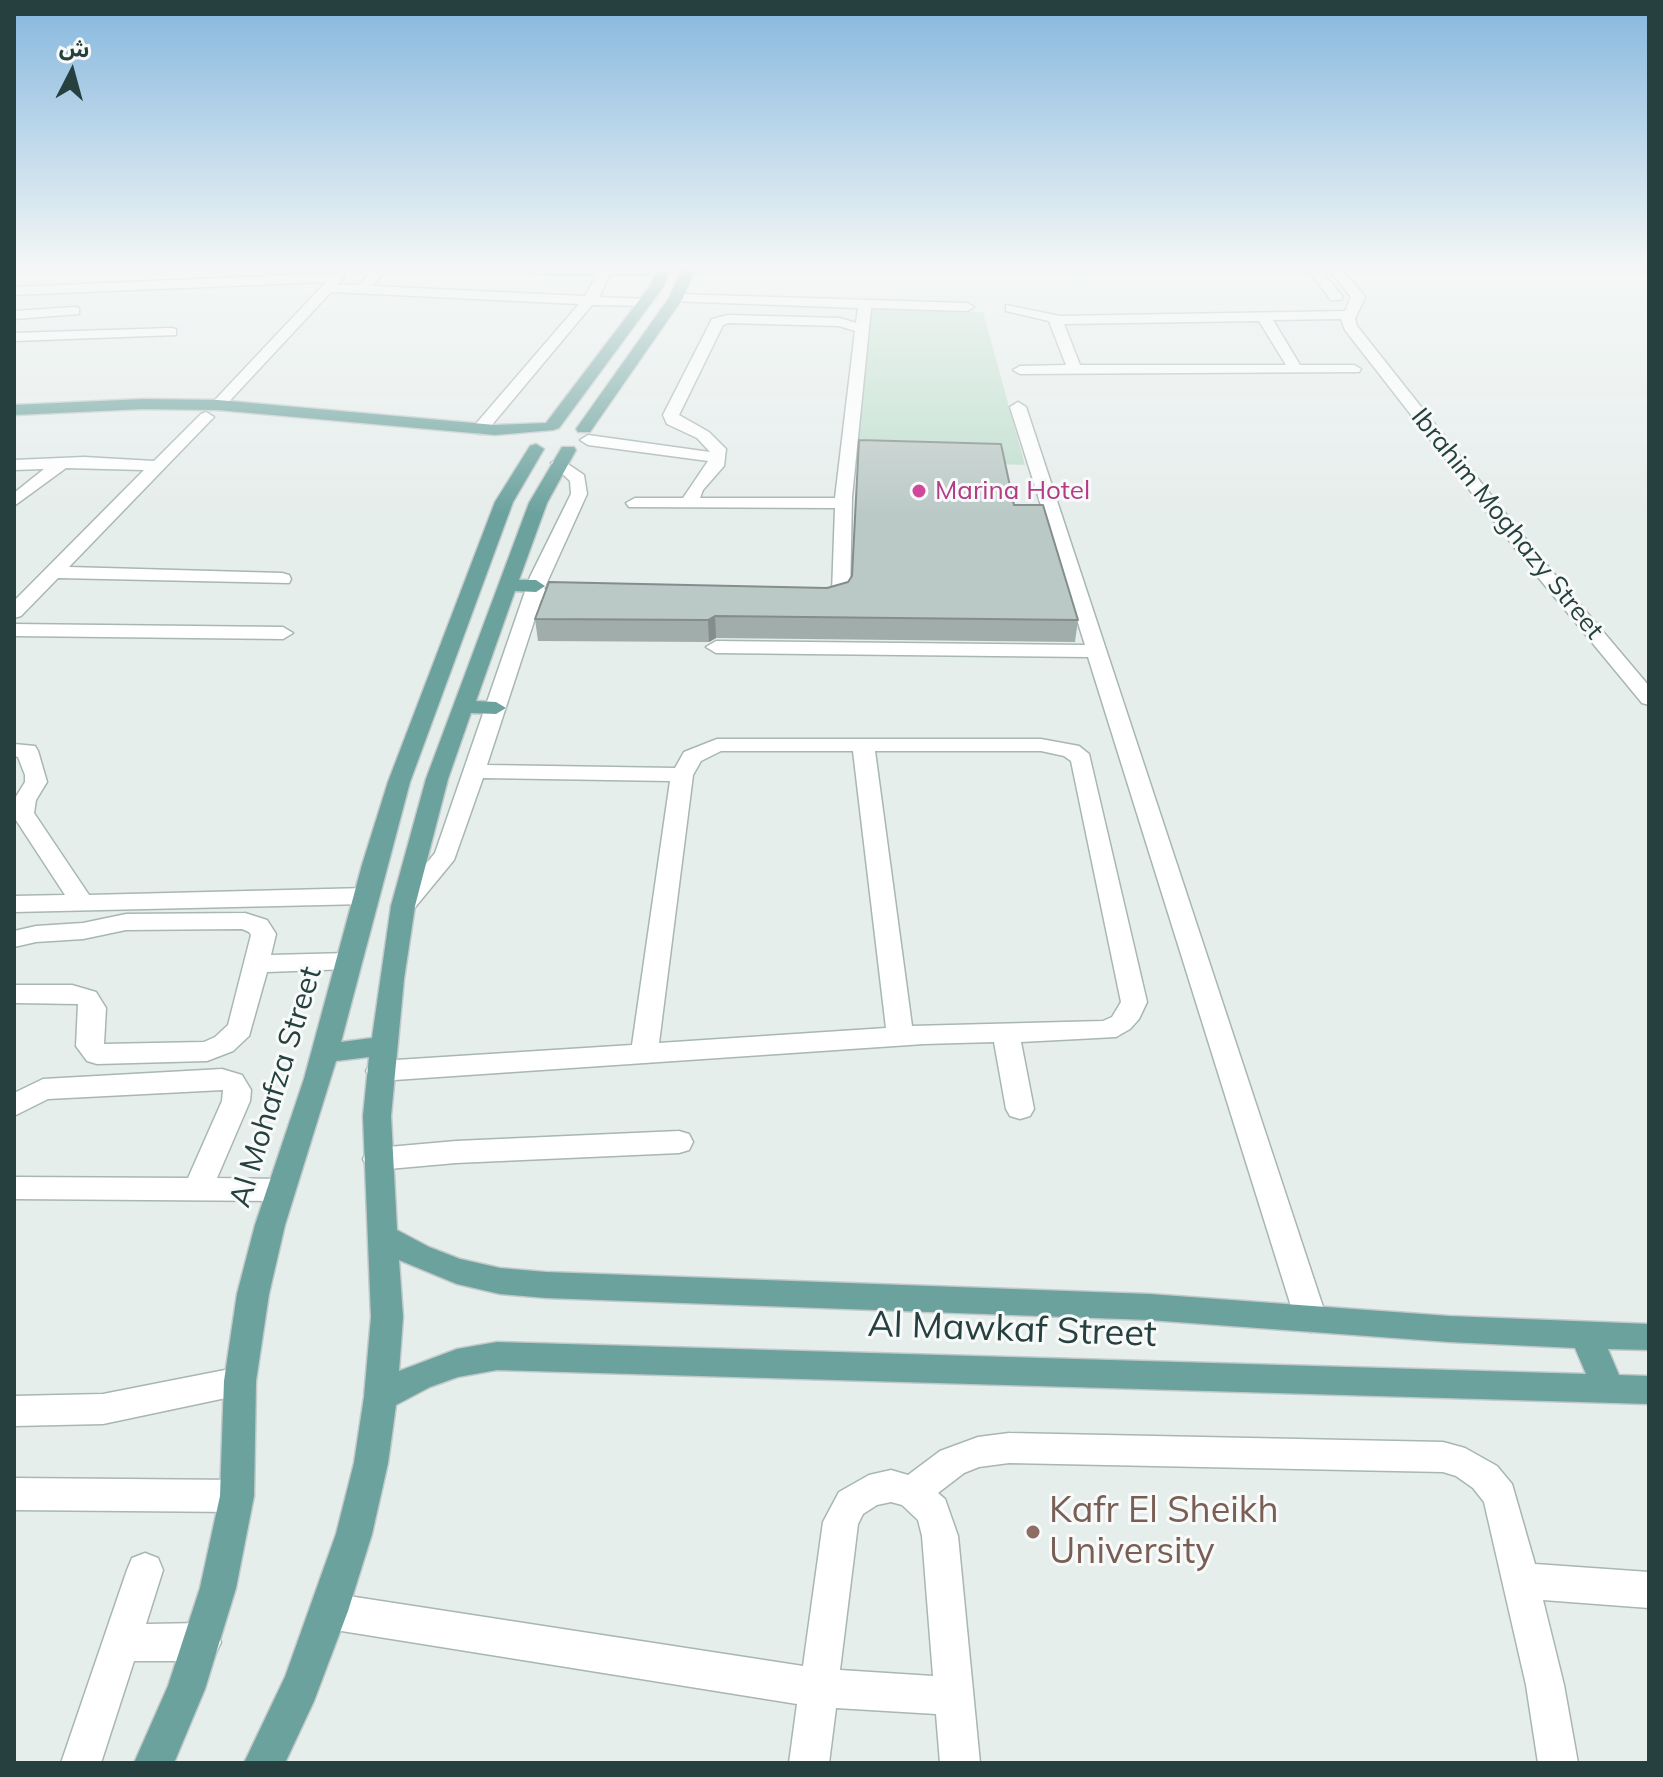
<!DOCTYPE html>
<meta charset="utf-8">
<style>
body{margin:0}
#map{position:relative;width:1663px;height:1777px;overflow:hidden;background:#e6eeec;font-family:Mulish,"Noto Sans Arabic",sans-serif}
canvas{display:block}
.frame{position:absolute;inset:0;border:16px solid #25403e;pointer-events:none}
.north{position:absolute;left:32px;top:32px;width:80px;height:80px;-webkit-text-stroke:6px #f7faf9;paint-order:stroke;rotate:6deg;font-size:22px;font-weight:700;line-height:32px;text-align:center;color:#25403e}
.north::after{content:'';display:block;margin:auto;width:28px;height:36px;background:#25403e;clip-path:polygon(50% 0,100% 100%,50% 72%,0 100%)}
</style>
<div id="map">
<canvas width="1663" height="1777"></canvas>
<div class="frame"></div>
<div class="north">ش</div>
</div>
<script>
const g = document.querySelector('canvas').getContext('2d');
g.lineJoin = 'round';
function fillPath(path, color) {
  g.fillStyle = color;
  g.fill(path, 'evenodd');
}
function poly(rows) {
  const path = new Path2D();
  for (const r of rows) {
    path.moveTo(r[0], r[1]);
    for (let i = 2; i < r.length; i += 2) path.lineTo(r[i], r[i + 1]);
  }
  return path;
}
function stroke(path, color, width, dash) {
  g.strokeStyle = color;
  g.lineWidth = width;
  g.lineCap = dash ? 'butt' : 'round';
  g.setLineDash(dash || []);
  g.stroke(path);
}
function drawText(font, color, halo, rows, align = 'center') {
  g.font = font + ' Mulish,sans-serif';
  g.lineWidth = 6;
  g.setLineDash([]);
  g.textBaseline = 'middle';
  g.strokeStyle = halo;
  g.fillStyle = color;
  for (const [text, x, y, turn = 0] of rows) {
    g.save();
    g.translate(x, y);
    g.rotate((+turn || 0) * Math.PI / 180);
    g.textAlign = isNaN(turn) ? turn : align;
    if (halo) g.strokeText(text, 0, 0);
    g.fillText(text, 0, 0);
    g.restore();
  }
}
fillPath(poly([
 [1062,265,1139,265,1144,272,1068,275],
 [868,308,983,312,1025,465,853,459]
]), '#c0dece');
const minor = poly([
 [379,265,392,265,372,286,585,296,597,274,549,274,492,269,486,265,610,265,664,267,670,271,664,275,610,274,599,297,644,299,651,303,649,306,592,305,486,432,480,434,474,432,474,426,579,304,331,292,223,408,218,410,213,408,213,402,326,282,14,295,14,287,338,273,344,277,338,285,358,285,379,265],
 [399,265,465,265,459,269,405,269,399,265],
 [1304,265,1317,265,1343,297,1341,300,1331,300,1304,265],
 [1325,265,1338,265,1363,294,1365,297,1355,319,1357,326,1540,557,1649,686,1649,705,1642,703,1528,565,1345,330,1341,319,1273,320,1300,365,1354,365,1361,369,1359,372,1020,374,1013,370,1020,366,1066,365,1049,321,1006,311,1006,305,1060,316,1345,311,1351,297,1325,265],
 [1259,321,1286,365,1080,365,1064,324,1259,321],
 [676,294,967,303,974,307,967,311,871,308,852,497,850,594,844,603,822,607,813,601,815,597,832,593,835,508,629,507,626,503,635,498,683,498,708,461,588,445,580,440,588,435,710,452,697,438,667,424,663,415,712,319,728,315,840,318,856,323,858,308,671,301,669,298,676,294],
 [728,323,839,326,855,331,835,498,700,498,703,490,724,466,726,449,709,432,679,415,723,325,728,323],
 [74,307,79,308,79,314,14,319,14,311,74,307],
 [171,328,176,329,176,335,14,341,14,333,171,328],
 [1018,402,1026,407,1327,1319,1322,1328,1311,1332,1300,1328,1295,1319,1088,657,716,653,706,647,716,641,1085,645,1010,407,1018,402],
 [206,412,214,417,211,420,69,567,282,573,289,575,291,579,289,583,58,578,21,616,14,618,14,601,144,470,66,468,14,506,14,493,44,469,14,470,14,460,84,457,154,461,201,414,206,412],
 [559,458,584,475,587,494,544,589,577,589,586,595,577,601,541,600,487,765,675,768,684,752,717,739,1041,739,1079,746,1089,754,1147,1002,1139,1019,1130,1029,1116,1037,1021,1042,1034,1109,1030,1116,1020,1119,1010,1116,1006,1109,994,1042,924,1044,380,1081,370,1078,366,1071,370,1064,380,1061,632,1045,670,781,483,778,454,860,412,911,394,911,391,906,435,853,530,577,571,494,570,481,551,463,559,458],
 [721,751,853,751,886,1028,659,1043,693,775,701,761,721,751],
 [875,751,1041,751,1064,756,1071,761,1121,1002,1112,1017,1103,1021,912,1026,875,751],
 [14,624,283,627,293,633,283,639,14,636,14,624],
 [14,744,35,746,38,751,47,782,36,800,34,813,89,895,366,888,375,891,378,896,375,901,366,904,14,912,14,896,65,895,14,817,14,800,25,782,25,775,18,757,14,756,14,744],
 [245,913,267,920,276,934,271,955,349,953,358,955,362,961,358,967,349,969,267,972,249,1036,233,1051,207,1061,97,1064,87,1061,76,1046,78,1004,14,1003,14,985,72,985,96,992,106,1008,104,1044,204,1042,215,1037,228,1025,251,935,249,932,242,929,126,930,83,939,36,942,14,947,14,931,36,926,83,923,126,914,245,913],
 [222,1069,242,1075,251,1090,250,1101,217,1178,280,1179,290,1182,295,1190,290,1198,280,1201,14,1199,14,1177,188,1178,222,1101,223,1090,48,1099,14,1116,14,1093,43,1079,222,1069],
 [679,1131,689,1134,693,1142,689,1150,679,1153,456,1163,377,1170,367,1167,363,1159,367,1151,377,1148,456,1141,679,1131],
 [240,1367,252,1371,256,1381,252,1391,240,1395,103,1424,14,1426,14,1396,103,1394,240,1367],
 [1009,1433,1443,1442,1465,1448,1497,1466,1512,1484,1535,1564,1649,1572,1649,1608,1543,1600,1564,1685,1578,1763,1538,1763,1526,1685,1484,1502,1473,1488,1456,1476,1443,1472,1009,1463,979,1467,964,1473,938,1493,945,1499,958,1536,980,1763,940,1763,936,1714,836,1708,829,1763,789,1763,797,1704,329,1629,316,1624,310,1611,316,1598,329,1593,803,1666,823,1522,839,1492,869,1475,891,1470,908,1475,940,1451,978,1437,1009,1433],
 [891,1502,902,1505,918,1520,922,1536,933,1676,840,1670,858,1524,863,1514,877,1505,891,1502],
 [14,1478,237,1480,249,1485,254,1496,249,1507,237,1512,14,1510,14,1478],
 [145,1553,158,1558,163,1570,146,1624,202,1623,215,1629,221,1642,215,1655,202,1661,134,1661,101,1763,61,1763,127,1570,132,1558,145,1553]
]);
const major = poly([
 [660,265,672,265,663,287,559,428,553,430,495,435,218,410,143,409,14,415,14,405,143,399,218,400,495,425,546,423,650,286,660,265],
 [684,265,696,265,683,298,590,432,578,432,576,429,669,298,684,265],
 [536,444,544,449,513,502,410,782,341,1042,372,1038,391,906,426,779,529,503,562,447,574,447,576,450,547,503,519,580,536,580,545,586,536,592,515,591,476,701,496,702,506,708,496,714,471,713,448,779,415,906,404,979,391,1116,397,1230,429,1247,460,1259,500,1268,546,1272,1149,1294,1449,1316,1649,1324,1649,1350,1608,1349,1619,1375,1649,1376,1649,1404,497,1370,458,1377,430,1387,396,1405,388,1463,372,1534,348,1611,314,1701,285,1763,244,1763,285,1677,336,1534,354,1463,364,1397,371,1317,363,1116,369,1057,336,1061,285,1225,269,1294,256,1381,254,1496,236,1588,205,1689,174,1763,134,1763,168,1686,200,1588,220,1496,224,1381,237,1294,255,1225,304,1079,362,865,388,782,495,502,530,446,536,444],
 [399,1260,457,1284,500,1294,546,1298,1149,1320,1449,1342,1575,1348,1586,1374,497,1342,457,1349,399,1371,403,1317,399,1260]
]);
stroke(minor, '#a8b6b4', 3);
stroke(major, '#c2cac9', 3);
fillPath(minor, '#fff');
fillPath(major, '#6ca29e');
fillPath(poly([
 [1014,505,1078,620,1075,642,716,638,709,642,538,641,535,619,827,588,848,582]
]), '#a1adaa');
fillPath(poly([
 [715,616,716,638,709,642,708,620]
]), '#838d8b');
const building = poly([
 [859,440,1001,444,1014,505,1043,505,1078,620,715,616,708,620,535,619,549,582,827,588,848,582,852,576,859,440]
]);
fillPath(building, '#bbc9c6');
stroke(building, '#838d8b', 2);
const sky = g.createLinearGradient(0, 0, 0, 514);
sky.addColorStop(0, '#85b7de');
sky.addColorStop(0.52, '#f4f7f6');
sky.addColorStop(1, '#f4f7f600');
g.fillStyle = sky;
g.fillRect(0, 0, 1663, 514);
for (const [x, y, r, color] of [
 [919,491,8,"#d1479c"],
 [1033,1532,8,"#8d6e63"]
]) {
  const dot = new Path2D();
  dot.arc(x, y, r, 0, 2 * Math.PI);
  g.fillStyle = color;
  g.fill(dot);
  stroke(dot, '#f7faf9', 3);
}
drawText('26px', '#b23c85', '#f7faf9', [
 ["Marina Hotel",935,491]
], 'left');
drawText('26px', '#25403e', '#f7faf9', [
 ["Ibrahim Moghazy Street",1507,524,51]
]);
drawText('30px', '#25403e', '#f7faf9', [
 ["Al Mohafza Street",276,1087,-73]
]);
drawText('36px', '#25403e', '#f7faf9', [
 ["Al Mawkaf Street",1012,1330,2]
]);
drawText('36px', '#785e54', '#f7faf9', [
 ["Kafr El Sheikh",1049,1511],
 ["University",1049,1552]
], 'left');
</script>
